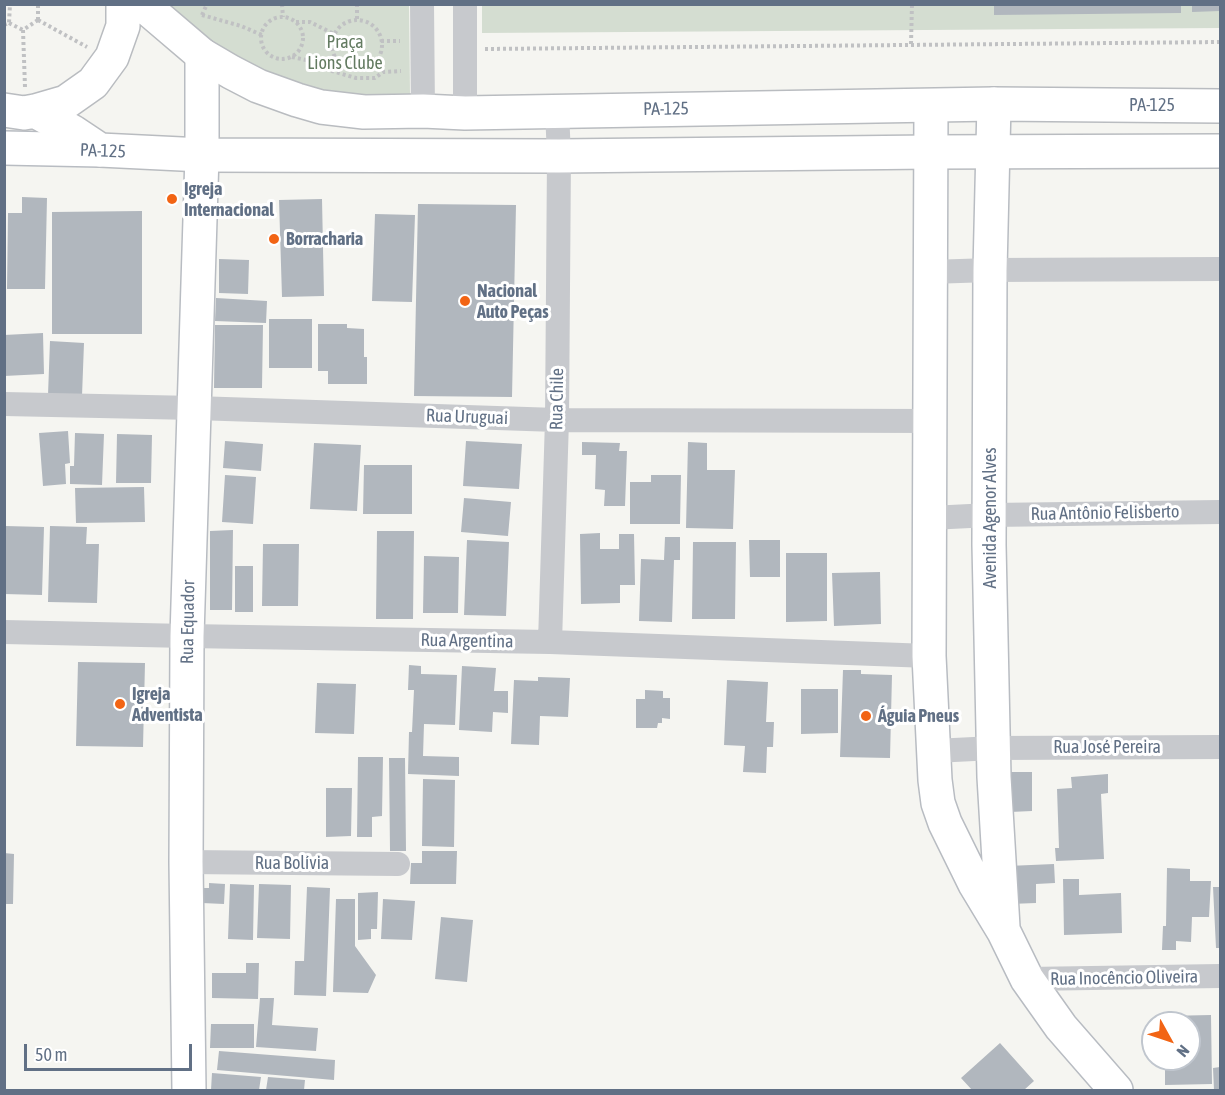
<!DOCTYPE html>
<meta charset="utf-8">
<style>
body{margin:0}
#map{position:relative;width:1225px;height:1095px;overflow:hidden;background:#f5f5f1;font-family:"Asap Condensed",sans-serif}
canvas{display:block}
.frame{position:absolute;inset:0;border:6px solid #617085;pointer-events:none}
.north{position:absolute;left:1141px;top:1011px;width:60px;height:60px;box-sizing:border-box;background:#fff;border:2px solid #c0c6ce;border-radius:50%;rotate:130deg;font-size:16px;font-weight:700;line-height:24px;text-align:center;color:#617085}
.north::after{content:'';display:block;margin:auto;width:21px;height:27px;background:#f26414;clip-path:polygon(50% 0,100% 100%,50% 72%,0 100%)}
.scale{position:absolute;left:24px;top:1044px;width:168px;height:27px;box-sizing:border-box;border:3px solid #617085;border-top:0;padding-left:8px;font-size:18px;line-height:21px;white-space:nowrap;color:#617085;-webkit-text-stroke:4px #fff;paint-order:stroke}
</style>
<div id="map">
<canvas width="1225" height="1095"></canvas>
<div class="frame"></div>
<div class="north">N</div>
<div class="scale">50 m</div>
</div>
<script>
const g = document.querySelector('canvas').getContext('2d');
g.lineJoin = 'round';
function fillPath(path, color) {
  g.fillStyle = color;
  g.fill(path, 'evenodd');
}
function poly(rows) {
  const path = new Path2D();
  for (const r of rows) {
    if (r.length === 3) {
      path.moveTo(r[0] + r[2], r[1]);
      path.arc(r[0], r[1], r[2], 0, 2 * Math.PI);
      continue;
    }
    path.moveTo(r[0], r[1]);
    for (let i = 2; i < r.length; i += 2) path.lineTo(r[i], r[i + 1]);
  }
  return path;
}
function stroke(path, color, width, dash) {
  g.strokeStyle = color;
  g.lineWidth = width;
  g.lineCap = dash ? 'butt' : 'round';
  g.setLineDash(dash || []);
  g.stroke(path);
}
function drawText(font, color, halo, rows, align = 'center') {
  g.font = font + ' "Asap Condensed",sans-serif';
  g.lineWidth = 6;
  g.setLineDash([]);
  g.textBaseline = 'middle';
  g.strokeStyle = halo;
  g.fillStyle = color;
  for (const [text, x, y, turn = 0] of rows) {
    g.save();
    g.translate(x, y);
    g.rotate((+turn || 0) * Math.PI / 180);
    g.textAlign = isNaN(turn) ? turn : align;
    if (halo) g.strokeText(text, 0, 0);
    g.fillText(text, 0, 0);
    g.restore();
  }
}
fillPath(poly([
 [1220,4,1220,28,482,33,482,5],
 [162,5,409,5,410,95,359,103,259,77]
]), '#d4ddd1');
fillPath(poly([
 [994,4,1181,4,1181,13,994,15],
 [1192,4,1220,4,1220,11,1192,12],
 [22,197,47,198,45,289,7,289,8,213,22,213],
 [322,199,324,296,282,297,279,200],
 [418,204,516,205,512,397,414,396],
 [142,211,142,334,52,334,52,212],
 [375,214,415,215,412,302,372,301],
 [219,259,249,260,248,294,219,293],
 [216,298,267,301,266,323,215,321],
 [269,319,312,319,312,368,269,368],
 [318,324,347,324,347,328,364,329,364,357,367,357,367,384,328,384,328,371,318,371],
 [215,325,263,325,262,388,214,388],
 [43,333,44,374,4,376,4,335],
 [50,341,84,343,82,396,48,395],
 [68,431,70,463,65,464,66,484,43,486,39,433],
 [75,433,104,434,102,485,70,484,70,466,74,466],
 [117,434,152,435,151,483,116,483],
 [225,441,263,444,261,471,223,468],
 [466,441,522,444,519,489,463,486],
 [582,442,620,443,619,451,627,451,625,506,604,506,605,490,595,489,596,455,582,455],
 [688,442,707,443,707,470,735,470,733,529,686,528],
 [314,443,361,445,357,511,310,509],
 [364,465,412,465,412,514,363,514],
 [225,475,256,477,253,524,222,522],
 [651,475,681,475,680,524,630,524,630,482,651,482],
 [144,487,145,522,76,523,75,488],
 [464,498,511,502,508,536,461,532],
 [5,526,44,527,42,595,4,594],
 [50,526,87,527,86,544,99,544,97,603,48,602],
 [233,530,232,610,210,610,210,531],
 [377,531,414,531,413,619,376,619],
 [600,533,600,549,619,549,619,534,634,534,635,585,620,585,620,603,581,604,580,534],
 [665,537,680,537,680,560,674,560,672,622,639,621,641,559,664,560],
 [467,540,509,542,506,616,464,615],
 [749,540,780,540,780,577,750,577],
 [693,542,736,542,735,619,692,619],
 [263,544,299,544,298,606,262,606],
 [786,553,827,553,827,621,786,622],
 [424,556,459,557,458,613,423,613],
 [235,566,253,566,253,612,235,612],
 [880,572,881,624,834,626,832,573],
 [78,662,145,663,143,747,76,746],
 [409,665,421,666,421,674,457,675,455,725,424,724,423,756,459,757,459,776,408,774,409,732,412,732,414,690,408,690],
 [462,666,496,668,494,691,508,691,508,713,493,712,492,732,459,730],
 [843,670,861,670,861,674,892,675,890,758,840,757],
 [538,677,570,678,568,717,540,716,539,745,511,744,514,680,538,681],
 [727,680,768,682,766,722,774,722,773,747,767,747,766,773,743,772,745,746,724,745],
 [317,683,356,684,354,734,315,733],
 [801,689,838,689,838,733,801,734],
 [645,690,663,691,663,698,670,698,670,719,662,718,662,723,658,723,657,728,636,728,636,699,645,699],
 [358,757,383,757,382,816,372,817,372,837,357,837],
 [389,758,405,758,406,851,390,851],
 [1009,772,1032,772,1032,811,1010,812],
 [1108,774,1108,793,1101,794,1104,859,1056,861,1055,848,1059,848,1057,789,1072,788,1071,777],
 [423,779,455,780,454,847,422,846],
 [326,788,352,788,351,836,326,837],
 [422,851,457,851,456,884,410,884,411,863,422,863],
 [4,853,14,854,13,904,4,904],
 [1054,864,1055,883,1036,884,1036,903,1010,904,1008,866],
 [1167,868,1190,869,1190,881,1211,881,1209,917,1192,917,1191,942,1176,941,1176,950,1162,950,1163,926,1166,926],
 [1063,879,1079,879,1079,895,1121,893,1122,933,1064,935],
 [209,883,225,884,224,904,202,903,203,888,209,888],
 [230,884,254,885,253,940,228,939],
 [259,884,291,885,290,939,257,938],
 [307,887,330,888,326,996,294,995,295,961,304,961],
 [1213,887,1220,887,1220,948,1216,948],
 [378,892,377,929,371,929,371,939,358,940,358,893],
 [336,899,355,899,355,946,376,975,368,993,333,992],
 [383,899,415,901,412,940,381,939],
 [441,917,473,920,467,982,435,979],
 [246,963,259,963,258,999,212,998,212,973,246,973],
 [260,998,274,998,272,1025,318,1028,316,1051,256,1047],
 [1211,1015,1212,1084,1165,1085,1165,1059,1189,1059,1189,1023,1165,1023,1165,1016],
 [211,1024,254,1024,254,1048,210,1048],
 [1000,1043,1034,1081,1024,1090,972,1090,961,1078],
 [219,1051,335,1060,334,1080,217,1070],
 [1220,1067,1220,1090,1214,1090,1213,1068],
 [212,1073,261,1077,259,1090,211,1090],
 [268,1077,305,1080,304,1090,266,1090]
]), '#b1b7be');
const secondary = poly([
 [994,104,990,270,989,545,994,777,1003,927],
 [931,106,929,656,935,780,938,803,945,823,975,884,1004,932,1027,979,1061,1027,1116,1090],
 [4,148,100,150],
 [189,1090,186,862,187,636,202,155,202,55]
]);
const primary = poly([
 [142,4,148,9,202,55,231,72,258,86,297,100,321,107,364,112,423,111,465,113,994,104,1220,106],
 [4,110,24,113,35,111,66,102,93,83,112,57,123,26,123,4],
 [35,111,73,132,100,150,202,155,559,156,931,152,1220,151]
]);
stroke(secondary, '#b8bcc2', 36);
stroke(primary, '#b9bcc0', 36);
stroke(poly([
 [282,4,283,17],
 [357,4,357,21],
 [202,15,241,26,262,35],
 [202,15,207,4],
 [282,38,21],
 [38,20,87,47],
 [38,20,38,4],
 [357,45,25],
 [296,22,310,22,334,34],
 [9,23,23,30],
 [4,25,9,23,10,4],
 [381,41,400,41],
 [911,44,912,4],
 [485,49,1220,42],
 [292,57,316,62,332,71,356,78,375,78,383,72,401,71],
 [25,87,23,30,38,20]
]), '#c0c1c3', 4, [3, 3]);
stroke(poly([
 [422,4,423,111],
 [465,4,465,113],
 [930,272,990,270,1220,269],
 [4,404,195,408,557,420,931,421],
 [930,518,990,515,1220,512],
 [4,632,187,636,550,642,929,656],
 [550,642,557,420,559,156,557,111],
 [934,751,994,748,1220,747],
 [186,862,398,864],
 [1027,979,1220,976]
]), '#c7c9cd', 24);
stroke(secondary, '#fff', 33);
stroke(primary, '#fff', 33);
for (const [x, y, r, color] of [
 [172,199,6,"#f26414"],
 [274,239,6,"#f26414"],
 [465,301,6,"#f26414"],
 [120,704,6,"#f26414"],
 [866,716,6,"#f26414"]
]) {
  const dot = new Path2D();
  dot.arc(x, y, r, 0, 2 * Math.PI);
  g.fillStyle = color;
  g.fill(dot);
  stroke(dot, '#fff', 2);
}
drawText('18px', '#637b61', '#fff', [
 ["Praça",345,42],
 ["Lions Clube",345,63]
]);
drawText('18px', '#617085', '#fff', [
 ["PA-125",1152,105],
 ["PA-125",666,109,-1],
 ["PA-125",103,151,2],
 ["Rua Chile",557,399,-89],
 ["Rua Uruguai",467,417,2],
 ["Rua Antônio Felisberto",1105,513,-1],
 ["Avenida Agenor Alves",990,518,-90],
 ["Rua Equador",188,622,-89],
 ["Rua Argentina",467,641,1],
 ["Rua José Pereira",1107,747],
 ["Rua Bolívia",292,863],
 ["Rua Inocêncio Oliveira",1124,978,-1]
]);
drawText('bold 18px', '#617085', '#fff', [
 ["Igreja",184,189],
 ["Internacional",184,210],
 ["Borracharia",286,239],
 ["Nacional",477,291],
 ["Auto Peças",477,312],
 ["Igreja",132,694],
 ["Adventista",132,715],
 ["Águia Pneus",878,716]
], 'left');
</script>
